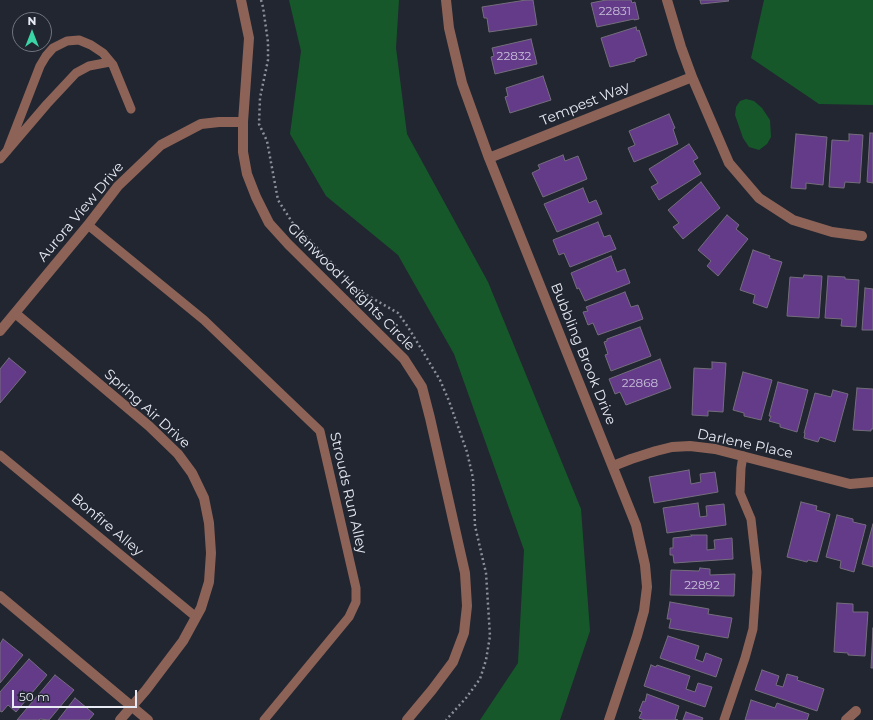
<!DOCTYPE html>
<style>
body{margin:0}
#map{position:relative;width:873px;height:720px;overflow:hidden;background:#212631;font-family:Montserrat,sans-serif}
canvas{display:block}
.north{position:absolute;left:12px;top:12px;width:40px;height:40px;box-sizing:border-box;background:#212631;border:1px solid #71757f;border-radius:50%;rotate:0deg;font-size:11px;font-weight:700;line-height:16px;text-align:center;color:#e8ebf3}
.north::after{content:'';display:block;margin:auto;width:14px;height:18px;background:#3ad4a5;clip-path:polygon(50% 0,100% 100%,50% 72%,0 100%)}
.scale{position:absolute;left:12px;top:690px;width:125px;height:18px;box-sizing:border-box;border:2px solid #e8ebf3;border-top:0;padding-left:5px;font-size:12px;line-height:14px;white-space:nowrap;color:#e8ebf3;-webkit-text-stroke:3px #212631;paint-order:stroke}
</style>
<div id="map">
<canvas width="873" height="720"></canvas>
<div class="north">N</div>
<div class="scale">50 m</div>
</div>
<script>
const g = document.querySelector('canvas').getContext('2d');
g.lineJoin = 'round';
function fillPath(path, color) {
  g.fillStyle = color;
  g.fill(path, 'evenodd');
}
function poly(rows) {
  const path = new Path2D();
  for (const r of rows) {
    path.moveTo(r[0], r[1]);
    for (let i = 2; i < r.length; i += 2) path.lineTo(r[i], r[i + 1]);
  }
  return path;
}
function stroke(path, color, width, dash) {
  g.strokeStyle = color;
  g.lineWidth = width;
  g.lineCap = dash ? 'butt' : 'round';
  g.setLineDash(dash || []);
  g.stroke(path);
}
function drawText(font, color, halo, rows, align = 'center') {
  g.font = font + ' Montserrat,sans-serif';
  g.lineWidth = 3;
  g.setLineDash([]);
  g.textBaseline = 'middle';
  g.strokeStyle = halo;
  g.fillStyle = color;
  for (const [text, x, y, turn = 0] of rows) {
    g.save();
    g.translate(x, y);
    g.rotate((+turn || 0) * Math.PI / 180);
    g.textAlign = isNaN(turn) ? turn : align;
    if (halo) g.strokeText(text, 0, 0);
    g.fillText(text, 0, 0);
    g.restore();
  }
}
fillPath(poly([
 [289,0,399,0,396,48,407,134,488,282,581,509,590,631,560,720,480,720,518,663,524,550,454,354,398,255,326,196,290,134,301,51],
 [764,0,873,0,873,105,819,104,751,58],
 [746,99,754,101,762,108,770,120,771,137,767,144,759,150,749,147,743,138,735,115,736,107,740,101]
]), '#17582a');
const building = poly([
 [526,0,533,0,537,25,489,32,487,18,484,18,482,7,526,0],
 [606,0,631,0,632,3,635,2,639,19,634,20,634,19,597,27,591,3,606,0],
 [700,0,728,0,729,1,701,4,700,0],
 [636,27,637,31,639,30,647,55,635,59,635,61,610,67,601,38,636,27],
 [531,39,537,64,495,74,491,57,494,56,492,48,531,39],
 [543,76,551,100,510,113,505,97,508,96,506,88,543,76],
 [669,114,675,128,673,129,678,144,634,162,628,148,635,145,629,131,669,114],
 [870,133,873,133,873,183,867,182,870,133],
 [796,134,827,137,823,185,806,183,806,189,791,188,796,134],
 [849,134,863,135,860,183,845,182,844,188,829,187,832,140,849,141,849,134],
 [689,144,698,158,693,161,701,174,659,200,651,187,658,183,649,169,689,144],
 [563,155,565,161,578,156,587,179,543,197,532,173,540,169,538,165,563,155],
 [701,182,720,208,683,239,673,227,679,223,668,210,701,182],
 [583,188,589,203,596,200,602,214,557,232,544,204,583,188],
 [727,215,739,225,736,229,748,239,718,276,707,266,711,261,698,250,727,215],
 [598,222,604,237,610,235,616,249,570,267,564,253,559,255,553,240,598,222],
 [753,250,770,256,769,258,782,262,767,308,753,303,755,295,740,290,753,250],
 [611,256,617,272,625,269,630,283,585,301,579,288,577,289,571,273,611,256],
 [804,275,822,276,819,318,787,316,790,277,803,278,804,275],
 [828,276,845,277,845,279,859,280,856,327,841,326,842,319,825,318,828,276],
 [865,288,873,289,873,330,862,330,865,288],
 [625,292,631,307,638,305,643,319,598,335,593,323,588,325,583,312,588,311,586,307,625,292],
 [640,327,651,356,611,371,605,355,608,354,604,342,607,341,607,339,640,327],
 [9,358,26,372,0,403,0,369,9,358],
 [660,359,671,388,626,405,620,392,615,394,609,379,660,359],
 [712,362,726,363,723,412,708,411,708,416,692,415,694,368,712,369,712,362],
 [743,372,772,380,761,420,744,416,744,413,733,410,743,372],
 [778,382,808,390,797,432,780,427,780,424,769,421,771,416,769,416,778,382],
 [857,388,873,389,873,429,871,429,871,431,853,430,857,388],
 [833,390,848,394,835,442,820,437,818,442,804,438,805,433,804,433,815,393,831,397,833,390],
 [689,470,691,484,701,482,700,474,715,472,718,492,654,503,649,477,689,470],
 [801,502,817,506,816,510,830,514,817,562,808,560,807,562,787,557,801,502],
 [698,503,700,517,707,516,706,506,724,504,726,525,667,533,663,508,698,503],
 [837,515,853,519,853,522,866,525,854,572,840,568,841,561,826,557,837,515],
 [873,524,873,567,862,564,873,524],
 [691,535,707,535,707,550,715,549,714,540,732,538,733,559,674,563,673,555,670,555,670,548,673,548,673,538,692,536,691,535],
 [700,568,710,569,710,575,735,574,734,596,670,595,671,570,699,571,700,568],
 [670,602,709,609,708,614,732,618,728,638,669,628,671,619,667,619,670,602],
 [837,603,853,604,853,612,868,612,865,656,848,655,848,653,834,652,837,603],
 [873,628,873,668,871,668,873,628],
 [668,636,699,646,695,659,703,662,706,653,722,659,716,677,660,658,668,636],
 [3,639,23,655,0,683,0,644,3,639],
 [29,659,47,675,16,712,8,705,2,712,0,711,0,692,29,659],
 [651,665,656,667,657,665,690,676,686,689,695,692,698,683,712,687,705,707,644,686,651,665],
 [762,670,779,676,776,685,783,687,787,674,798,677,797,680,824,689,817,711,755,690,762,670],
 [55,675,74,690,49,720,40,719,39,720,17,720,55,675],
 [647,694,679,706,675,719,678,720,645,720,639,718,642,712,639,711,643,701,645,702,647,694],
 [75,698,94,714,89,720,58,720,75,698],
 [751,700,775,708,777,703,809,714,807,720,745,720,751,700],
 [686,712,703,718,702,720,683,720,686,712]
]);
fillPath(building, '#633b89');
stroke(building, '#746e7c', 1);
stroke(poly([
 [261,0,263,7,268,42,268,60,260,98,259,124,267,141,278,200,292,222,358,290,398,313,408,327,440,380,449,401,467,452,473,478,475,526,486,573,490,636,486,660,480,679,466,698,446,720]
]), '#8c9099', 2.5, [2, 3]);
stroke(poly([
 [7,151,40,66,46,56,53,48,67,41,79,40,91,45,103,53,113,65,131,109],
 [0,159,47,104,76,73,89,66,110,62],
 [88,225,204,320,320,431,356,588,356,602,349,617,264,720],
 [0,455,196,617],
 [724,720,745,658,753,629,757,572,751,519,740,493,741,468,743,456]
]), '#8d6357', 9);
stroke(poly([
 [241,0,249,38,243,122,243,152,247,174,256,197,269,223,288,244,404,359,422,387,430,418,465,573,467,606,464,633,453,662,432,690,407,720],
 [446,0,449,28,462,83,489,158,636,525,645,565,647,587,644,611,637,636,609,720],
 [667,0,681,47,692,77,729,163,759,198,793,220,832,232,862,236],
 [489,158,692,77],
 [15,313,149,426,178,454,192,473,204,498,209,523,211,553,209,582,201,608,183,641,146,690,120,720],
 [0,331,88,225,118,186,161,145,201,124,219,122,243,122],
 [613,466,631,459,656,451,672,447,690,446,715,449,850,484,873,482],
 [0,596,148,720],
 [846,720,856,711]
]), '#8d6357', 10);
drawText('12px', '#c7bfd8', null, [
 ["22831",615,11],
 ["22832",514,56],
 ["22868",640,383],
 ["22892",702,585]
]);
drawText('14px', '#e8ebf3', '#212631', [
 ["Tempest Way",585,104,-22],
 ["Aurora View Drive",81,212,-50],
 ["Glenwood Heights Circle",351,287,45],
 ["Bubbling Brook Drive",583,354,68],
 ["Spring Air Drive",147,409,42],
 ["Darlene Place",745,444,12],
 ["Strouds Run Alley",348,493,77],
 ["Bonfire Alley",107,525,40]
]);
</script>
